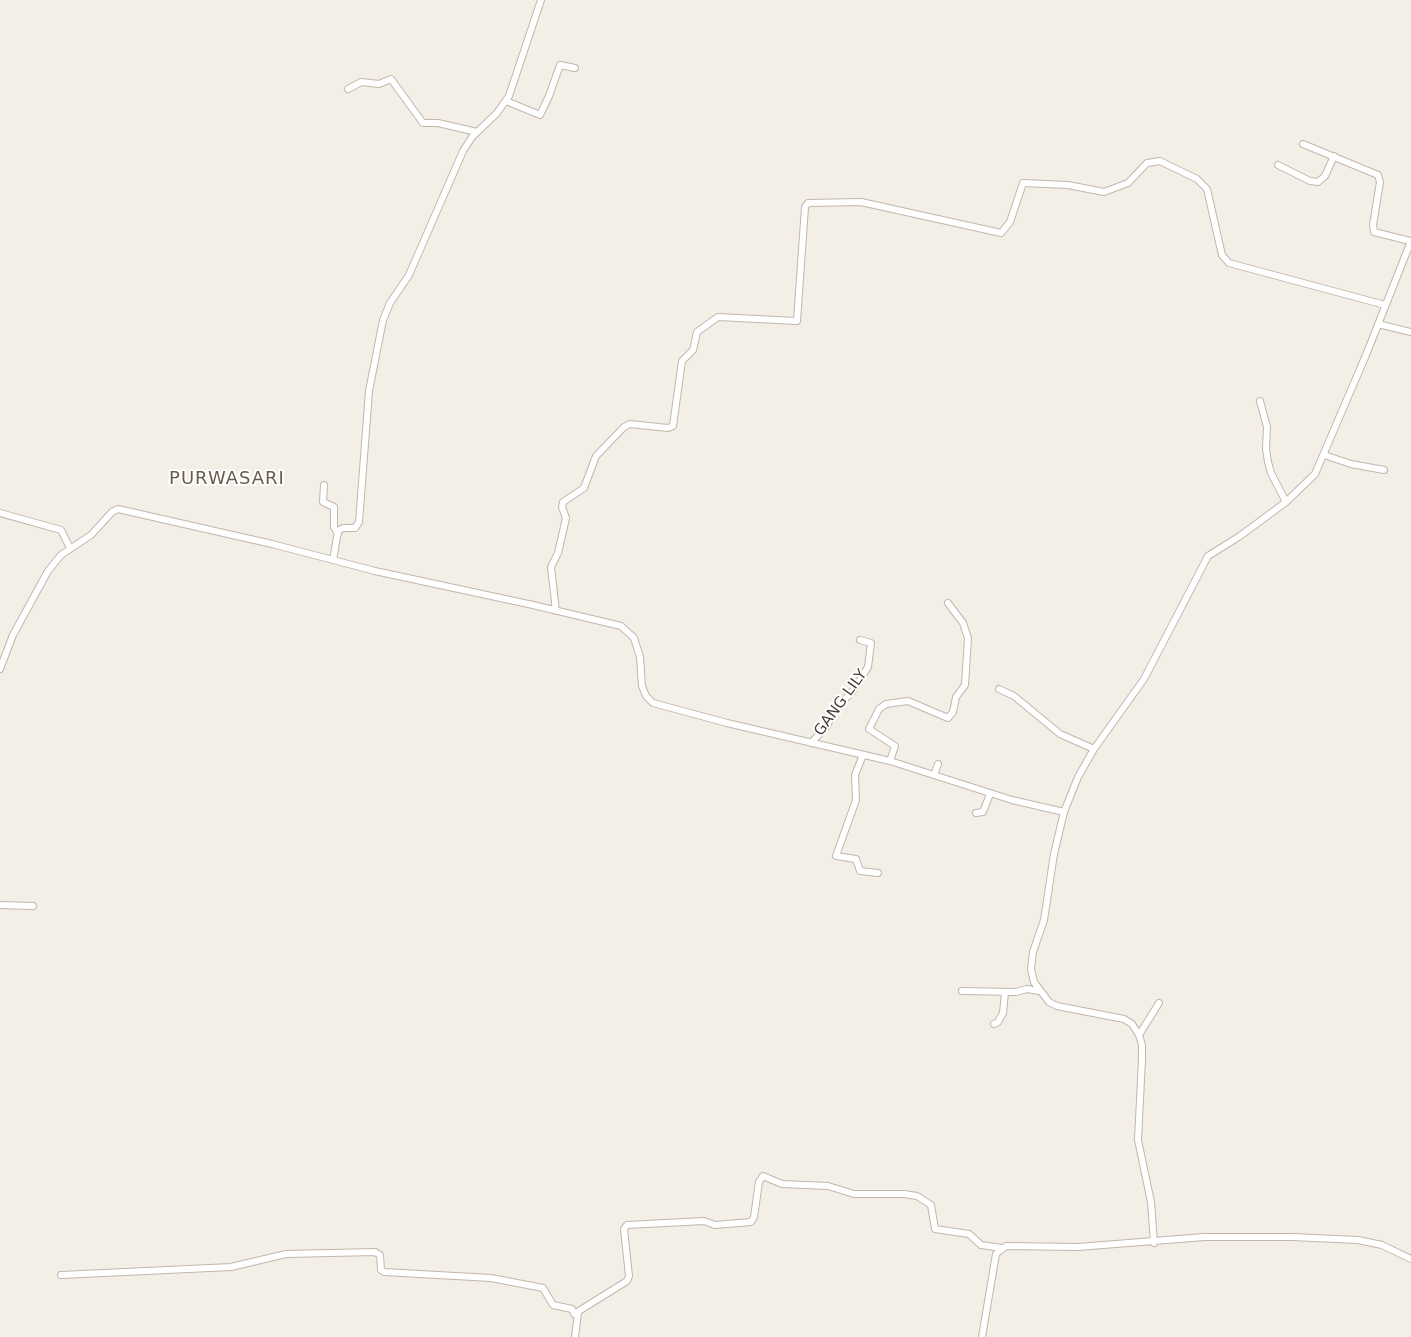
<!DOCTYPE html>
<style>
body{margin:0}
canvas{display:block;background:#f3eee6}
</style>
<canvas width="1411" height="1337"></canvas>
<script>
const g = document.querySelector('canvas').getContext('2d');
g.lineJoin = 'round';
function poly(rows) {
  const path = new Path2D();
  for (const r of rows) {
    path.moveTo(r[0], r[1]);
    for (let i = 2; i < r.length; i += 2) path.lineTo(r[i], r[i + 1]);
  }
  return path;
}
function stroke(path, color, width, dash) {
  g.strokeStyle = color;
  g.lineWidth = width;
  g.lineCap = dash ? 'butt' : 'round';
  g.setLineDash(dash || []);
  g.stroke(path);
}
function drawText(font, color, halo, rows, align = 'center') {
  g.font = font + ' "DejaVu Sans",sans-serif';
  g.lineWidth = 4;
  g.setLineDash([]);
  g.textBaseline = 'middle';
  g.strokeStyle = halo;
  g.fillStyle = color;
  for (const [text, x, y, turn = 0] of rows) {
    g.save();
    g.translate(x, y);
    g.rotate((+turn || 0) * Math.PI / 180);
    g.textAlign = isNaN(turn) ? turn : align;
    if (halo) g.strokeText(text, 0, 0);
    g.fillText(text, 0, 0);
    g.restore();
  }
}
const street = poly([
 [348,89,361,82,379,84,391,79,423,123,438,123,477,132],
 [506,101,540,115,549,96,560,65,575,68],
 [1303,144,1378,175,1380,182,1373,225,1374,232,1410,241],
 [1278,165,1310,181,1318,182,1325,176,1334,156],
 [1378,324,1411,332],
 [1260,401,1267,427,1266,449,1268,462,1271,473,1286,502],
 [1324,455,1351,464,1384,470],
 [324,485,323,502,334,507,334,527,338,534],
 [0,513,61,530,70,548],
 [333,560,338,531,343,528,355,528,359,522,369,391,383,320,390,303,409,275,463,151,472,137,497,113,509,96,541,0],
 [556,611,551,567,558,553,566,518,562,507,563,502,584,488,596,456,624,427,630,424,668,428,673,426,682,361,693,350,697,332,718,317,797,321,805,207,808,203,861,202,1001,233,1010,222,1023,183,1068,185,1104,192,1128,183,1147,163,1160,161,1197,179,1207,189,1222,255,1229,263,1385,305],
 [0,669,13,635,48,571,61,555,91,535,112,512,118,509,272,544,375,571,533,605,621,626,634,638,640,657,642,686,646,696,653,703,727,723,890,761,1012,800,1064,812],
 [999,689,1014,696,1060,734,1094,749],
 [811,743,827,726,835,709,852,692,868,667,871,643,860,640],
 [863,755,855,775,856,800,836,856,856,859,860,871,878,873],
 [890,761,895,746,869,729,879,709,886,704,908,701,948,718,953,712,956,697,965,685,968,638,963,623,948,603],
 [934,775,938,764],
 [976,813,983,812,990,794],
 [0,905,33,906],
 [962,991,1016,992,1027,989,1039,991],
 [994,1024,998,1022,1003,1013,1005,992],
 [1139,1035,1159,1003],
 [1154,1243,1151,1202,1138,1140,1142,1059,1142,1045,1139,1035,1132,1024,1124,1019,1057,1006,1049,1002,1034,982,1031,969,1033,952,1044,920,1054,854,1064,812,1078,777,1094,749,1144,679,1208,556,1240,536,1286,502,1315,474,1366,355,1411,241],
 [61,1275,231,1267,286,1254,375,1252,380,1255,381,1270,384,1272,491,1278,543,1288,553,1305,572,1309,574,1314,627,1281,629,1276,624,1229,627,1225,704,1221,715,1225,751,1222,754,1217,759,1182,763,1176,782,1184,828,1186,854,1194,904,1194,917,1196,931,1205,935,1229,969,1234,981,1245,1002,1248],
 [575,1337,578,1313],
 [982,1337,996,1254,1006,1246,1078,1247,1204,1237,1292,1237,1358,1240,1382,1245,1411,1259]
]);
stroke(street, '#c1b7ac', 8);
stroke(street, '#fff', 6);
drawText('15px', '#463e35', '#fff', [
 ["GANG LILY",841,703,-54]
]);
g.letterSpacing = '1px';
drawText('18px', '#695a4c', '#fff', [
 ["PURWASARI",227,479]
]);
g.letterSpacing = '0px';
</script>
